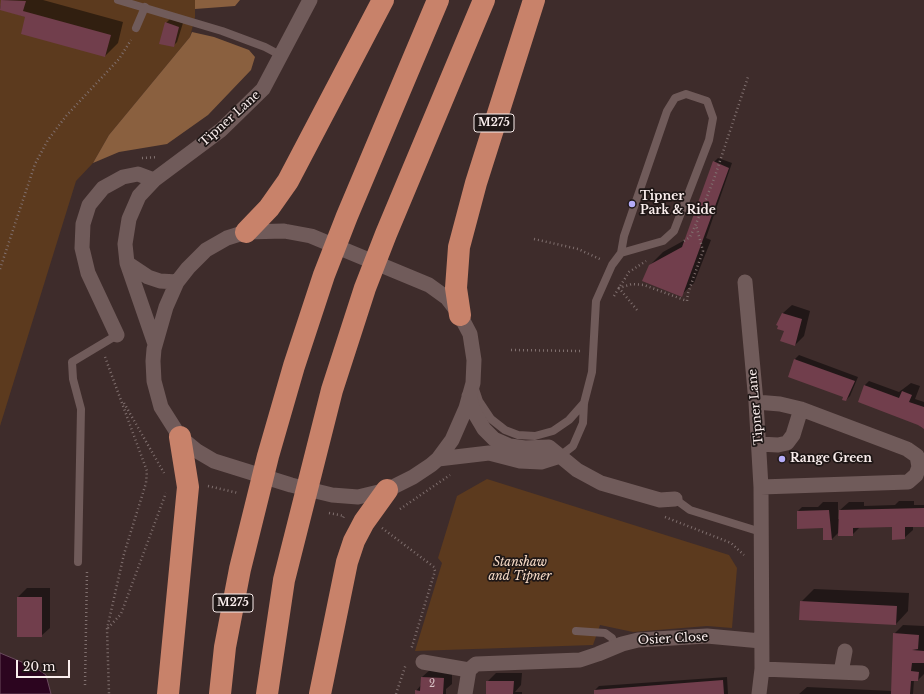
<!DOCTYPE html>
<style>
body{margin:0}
#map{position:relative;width:924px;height:694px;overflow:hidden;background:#3e2c2b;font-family:"Libre Baskerville",serif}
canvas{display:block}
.scale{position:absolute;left:16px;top:660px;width:54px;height:18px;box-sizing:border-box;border:2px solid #faeeed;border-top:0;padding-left:5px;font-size:12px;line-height:14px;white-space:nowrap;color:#faeeed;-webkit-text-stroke:3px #1f1716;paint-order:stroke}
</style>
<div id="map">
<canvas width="924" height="694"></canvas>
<div class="scale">20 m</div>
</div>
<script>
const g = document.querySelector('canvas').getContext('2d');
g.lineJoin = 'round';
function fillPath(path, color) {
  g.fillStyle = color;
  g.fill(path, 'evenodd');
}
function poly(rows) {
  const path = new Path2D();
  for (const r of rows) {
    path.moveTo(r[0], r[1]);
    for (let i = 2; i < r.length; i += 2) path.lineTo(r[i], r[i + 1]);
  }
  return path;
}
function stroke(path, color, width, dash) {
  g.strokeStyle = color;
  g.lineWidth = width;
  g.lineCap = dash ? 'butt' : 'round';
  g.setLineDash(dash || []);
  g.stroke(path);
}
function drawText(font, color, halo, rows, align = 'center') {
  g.font = font + ' "Libre Baskerville",serif';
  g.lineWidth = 3.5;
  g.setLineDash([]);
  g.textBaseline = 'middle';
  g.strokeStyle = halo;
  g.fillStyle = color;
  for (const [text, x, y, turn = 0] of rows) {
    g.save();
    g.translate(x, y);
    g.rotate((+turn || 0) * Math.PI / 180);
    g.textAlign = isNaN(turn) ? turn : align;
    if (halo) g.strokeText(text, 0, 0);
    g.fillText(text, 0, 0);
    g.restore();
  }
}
fillPath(poly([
 [0,0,195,0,195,17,190,37,109,135,93,163,76,181,0,426],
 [487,479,729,555,737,568,732,628,707,626,633,632,600,625,593,645,415,651,442,563,438,558,457,496]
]), '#5c3a1e');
fillPath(poly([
 [195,0,240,0,235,6,195,9],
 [192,32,214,37,249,50,255,57,251,70,208,115,167,144,119,152,93,163,109,135,190,37]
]), '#8a603f');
const water = poly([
 [0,653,36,668,46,675,51,694,0,694,0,653]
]);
fillPath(water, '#2c051f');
stroke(water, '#6a4b5d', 1);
fillPath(poly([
 [2,0,43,0,123,22,118,43,105,56,26,17,0,9],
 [170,19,183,23,177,42,173,46,166,23],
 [718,158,732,163,706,238,711,240,694,283,681,295,650,265,663,252,685,240,714,162],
 [792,305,810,311,804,336,795,345,785,331,783,313],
 [799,355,858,377,850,396,846,400,845,397,795,359],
 [869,381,899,392,911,383,920,386,915,399,924,402,924,428,920,427,923,419,859,402,865,385],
 [899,501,914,501,914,505,924,505,924,526,913,526,913,530,904,538,892,524,860,527,852,535,839,532,832,539,824,539,823,527,798,511,802,507,818,507,823,502,838,502,838,519,840,519,840,510,849,502,864,502,864,506,895,505],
 [27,588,50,588,50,628,41,636,18,597],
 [814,589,909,593,908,611,896,624,801,602],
 [903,625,924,626,924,674,918,680,914,680,913,694,799,694,807,687,892,691,894,634],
 [431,669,452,670,452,684,446,689,446,694,416,694,416,691,421,685,422,677],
 [496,673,522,673,521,685,515,692,522,692,522,694,490,694,487,682],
 [727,677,728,694,595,694,595,690,599,686]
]), '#0007');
fillPath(poly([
 [1,0,26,1,23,11,111,35,105,57,21,34,25,17,0,10],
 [165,22,179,27,174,47,159,44],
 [713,161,729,168,682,297,642,281,649,265,682,247],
 [782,313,802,319,795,346,780,341,784,331,777,329,778,326,776,325],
 [794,359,855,381,846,401,842,400,843,397,788,377],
 [864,385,899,398,902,391,912,395,909,402,924,407,924,429,918,425,858,402],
 [924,508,924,527,905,527,905,539,892,540,892,527,853,528,853,536,838,536,839,510],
 [829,510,832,540,823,540,823,528,797,529,797,511],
 [17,597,42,597,42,637,17,637],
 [800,601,897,606,896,625,799,620],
 [893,633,919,635,918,649,912,650,924,651,924,663,912,663,911,671,919,672,918,681,911,681,910,694,891,694],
 [421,677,444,678,443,694,415,694,415,690,420,691],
 [723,680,724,694,594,694,594,690],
 [486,681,514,681,513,694,486,694]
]), '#713e4c');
stroke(poly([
 [142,158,157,157],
 [534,239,578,249,602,260],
 [684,241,690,237,696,224,714,179,748,77],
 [0,269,35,164,48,140,66,116,119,59,131,40],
 [614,296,629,272,646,261],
 [637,310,619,288,632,284,644,285,687,301,688,293,703,251,696,225],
 [511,350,580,351],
 [105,357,147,471,146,483,124,554,107,629,109,694],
 [124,403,164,473],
 [208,486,238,493],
 [400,509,450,475],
 [329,513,344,516,343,518],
 [665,517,731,543,744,555],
 [382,528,434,567,435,571,411,650],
 [108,628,121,614,166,493],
 [85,685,87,571],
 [396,694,406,664]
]), '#80706f', 2.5, [1, 3]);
stroke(poly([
 [118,0,222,31,265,47,280,55],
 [136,28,145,7],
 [474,386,479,401,491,419,505,430,518,435,535,436,553,431,569,420,584,403],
 [560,456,573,446,583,423,584,403,592,372,596,301,612,265,621,253,624,236,667,111,675,98,686,94,707,101,713,118,709,140,674,231,663,241,621,253],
 [675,499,690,510,761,532],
 [78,562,81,409,73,379,72,362,117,335],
 [576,631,605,633,612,638,616,647]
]), '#705b5a', 8);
stroke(poly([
 [284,231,311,236,429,285,447,298,460,315,470,334,474,360,473,383,466,408,452,440,438,459,431,465,413,477,387,490,358,497,332,495,291,485,214,461,197,451,180,437,161,407,154,381,153,361,154,349,166,307,177,282,188,268,206,250,227,238,246,232,284,231],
 [127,263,148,277,160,281,177,282],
 [745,282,756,402,761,487,762,669,759,694],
 [117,335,88,273,82,248,83,224,89,205,103,188,123,177,138,174,154,180],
 [155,344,127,263,125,244,129,219,139,196,154,180,221,130,263,89,310,0],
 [469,396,474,412,484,429,494,439,510,446,525,448,549,447,577,470,601,483,660,500,675,499],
 [756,402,780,404,801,409,907,449,917,456,919,467,916,475,908,482,761,487],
 [759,444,778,445,787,443,793,435,801,409],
 [438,459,489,453,520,461,541,462,560,456],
 [423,662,469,670],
 [762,669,862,673],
 [841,672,845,651],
 [465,694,469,670,476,664,580,660,598,654,622,644,638,640,707,636,761,641]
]), '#705b5a', 15);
stroke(poly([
 [246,232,269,208,288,181,383,0],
 [460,315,456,288,459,247,476,183,534,0],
 [168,694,187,497,188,487,180,437],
 [220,694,225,647,240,569,268,456,294,366,324,275,347,216,438,0],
 [267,694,284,580,332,390,365,288,386,234,484,0],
 [320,694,347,562,354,541,364,522,387,490]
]), '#c8826a', 22);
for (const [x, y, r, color] of [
 [632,204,4,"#b5acf8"],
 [782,459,4,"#b5acf8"]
]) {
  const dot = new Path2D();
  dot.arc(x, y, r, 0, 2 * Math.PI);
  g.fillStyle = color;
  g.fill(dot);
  stroke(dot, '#1f1716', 1.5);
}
drawText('10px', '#d8c2c5', null, [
 ["2",432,684]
]);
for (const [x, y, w] of [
 [494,123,40],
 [233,603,40]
]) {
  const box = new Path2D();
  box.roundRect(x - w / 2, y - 9, w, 18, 3);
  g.fillStyle = '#1f1716';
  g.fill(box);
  stroke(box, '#faeeed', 1);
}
drawText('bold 11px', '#faeeed', null, [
 ["M275",494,123],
 ["M275",233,603]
]);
drawText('12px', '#faeeed', '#1f1716', [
 ["Tipner Lane",230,119,-42],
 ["Tipner Lane",756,407,-95],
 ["Osier Close",673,639,-3]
]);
drawText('bold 12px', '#faeeed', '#1f1716', [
 ["Tipner",640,197],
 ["Park & Ride",640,211],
 ["Range Green",790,459]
], 'left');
drawText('italic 12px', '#f8dcc8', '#1f1716', [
 ["Stanshaw",520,563],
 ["and Tipner",520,577]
]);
</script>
